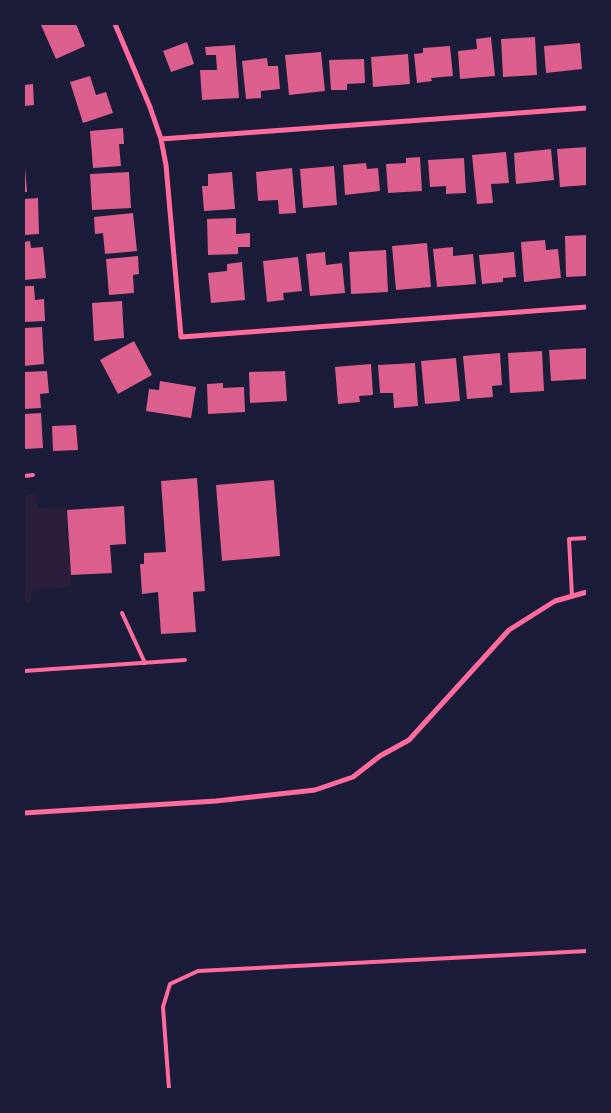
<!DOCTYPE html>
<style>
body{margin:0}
#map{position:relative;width:611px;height:1113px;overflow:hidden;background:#1b1b3a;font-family:Spectral,serif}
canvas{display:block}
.frame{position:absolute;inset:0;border:25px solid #1b1b3a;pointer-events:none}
</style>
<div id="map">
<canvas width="611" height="1113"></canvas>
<div class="frame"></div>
</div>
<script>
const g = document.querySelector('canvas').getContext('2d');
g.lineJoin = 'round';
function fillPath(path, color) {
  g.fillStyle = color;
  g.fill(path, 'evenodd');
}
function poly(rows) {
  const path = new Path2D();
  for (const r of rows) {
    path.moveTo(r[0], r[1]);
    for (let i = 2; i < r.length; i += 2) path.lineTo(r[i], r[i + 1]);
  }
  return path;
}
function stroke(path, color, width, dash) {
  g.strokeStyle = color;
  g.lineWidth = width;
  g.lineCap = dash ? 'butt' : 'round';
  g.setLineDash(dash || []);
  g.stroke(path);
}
fillPath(poly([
 [36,492,38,508,65,506,71,587,32,591,31,603,24,604,24,496]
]), '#2a1e3b');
fillPath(poly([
 [44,24,76,24,85,46,56,59,41,25],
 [491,37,495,76,460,79,458,51,477,49,476,39],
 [535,37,537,75,503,77,501,39],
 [187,42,194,64,171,72,163,51],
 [580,43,582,69,546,73,544,46],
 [235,45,239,98,202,100,200,70,217,70,216,55,206,55,205,47],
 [450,46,453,76,431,78,432,81,417,83,414,54,423,53,423,48],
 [321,52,325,91,289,95,285,55],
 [408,54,410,84,373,87,371,57],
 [267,58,268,66,278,66,280,89,261,91,261,98,246,99,242,61],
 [364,59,365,83,347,84,347,90,331,90,329,60],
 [90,76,96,95,106,92,113,113,83,123,70,82],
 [33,84,34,105,24,106,24,85],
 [123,128,124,144,119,144,121,166,93,168,90,131],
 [587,147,587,185,560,187,557,149],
 [551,149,554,180,516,184,514,153],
 [506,152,509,183,491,184,493,203,477,204,472,155],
 [420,157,422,191,388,193,386,164,406,163,406,158],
 [464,158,466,193,446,194,446,186,430,187,428,160],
 [366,163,367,169,378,168,380,191,345,195,343,165],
 [24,166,25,166,27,192,24,192],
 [334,166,337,205,303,208,300,169],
 [292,168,296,213,279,214,278,200,258,201,256,172],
 [129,172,131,208,92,210,90,174],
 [232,172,235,209,204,211,202,186,208,186,208,174],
 [38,198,39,234,24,235,24,199],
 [133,213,137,251,105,254,103,233,95,234,94,217],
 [236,218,236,234,250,233,250,247,238,247,238,254,208,255,207,219],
 [587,235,587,276,566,277,565,236],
 [545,240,546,250,558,249,561,278,524,282,521,242],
 [30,241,31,248,43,247,46,278,24,280,24,242],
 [427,243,431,287,396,290,392,246],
 [453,247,453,256,473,254,476,284,437,287,433,249],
 [386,250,388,292,351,294,349,252],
 [325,252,326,265,342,263,345,293,310,296,306,254],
 [514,252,516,277,503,278,503,282,482,284,479,255],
 [138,256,139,274,133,275,134,293,109,295,106,259],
 [298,257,302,291,283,293,284,300,267,302,263,261],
 [242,262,245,300,211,303,208,273,227,271,227,264],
 [24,286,34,286,35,300,44,299,45,321,24,322],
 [122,301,124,338,94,341,92,303],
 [42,327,44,364,24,366,24,328],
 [134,341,152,375,118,394,100,360],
 [587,348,587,379,551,381,549,350],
 [542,351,544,391,510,393,508,353],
 [500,353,502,385,492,386,493,397,467,399,463,356],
 [456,358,460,401,425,404,421,361],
 [415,363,418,406,394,408,393,393,380,393,378,365],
 [371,364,373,395,359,396,360,402,338,404,335,367],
 [47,371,49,393,40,394,41,408,24,409,24,372],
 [285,371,287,401,250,403,249,372],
 [160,381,196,387,191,418,146,411,149,389,159,390],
 [223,383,223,388,244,387,245,412,208,414,207,384],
 [41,413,43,448,24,449,24,414],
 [76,425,78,450,53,451,52,426],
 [197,478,205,591,193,592,196,632,161,634,158,592,142,594,140,564,144,564,144,553,166,552,161,481],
 [274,480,280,556,222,561,216,485],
 [124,506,126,544,110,545,112,573,71,575,67,510]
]), '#dd5f8e');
stroke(poly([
 [24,476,33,475],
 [572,596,569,539,587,538],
 [122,613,145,663],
 [24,671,185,660],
 [169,1089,163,1007,170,984,198,971,587,951]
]), '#ff6b9d', 4);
stroke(poly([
 [115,24,150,107,161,139,166,165,181,337,587,307],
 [161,139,587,108],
 [24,813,216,801,315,790,353,777,380,756,409,740,509,630,555,601,587,592]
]), '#ff6b9d', 5);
</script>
